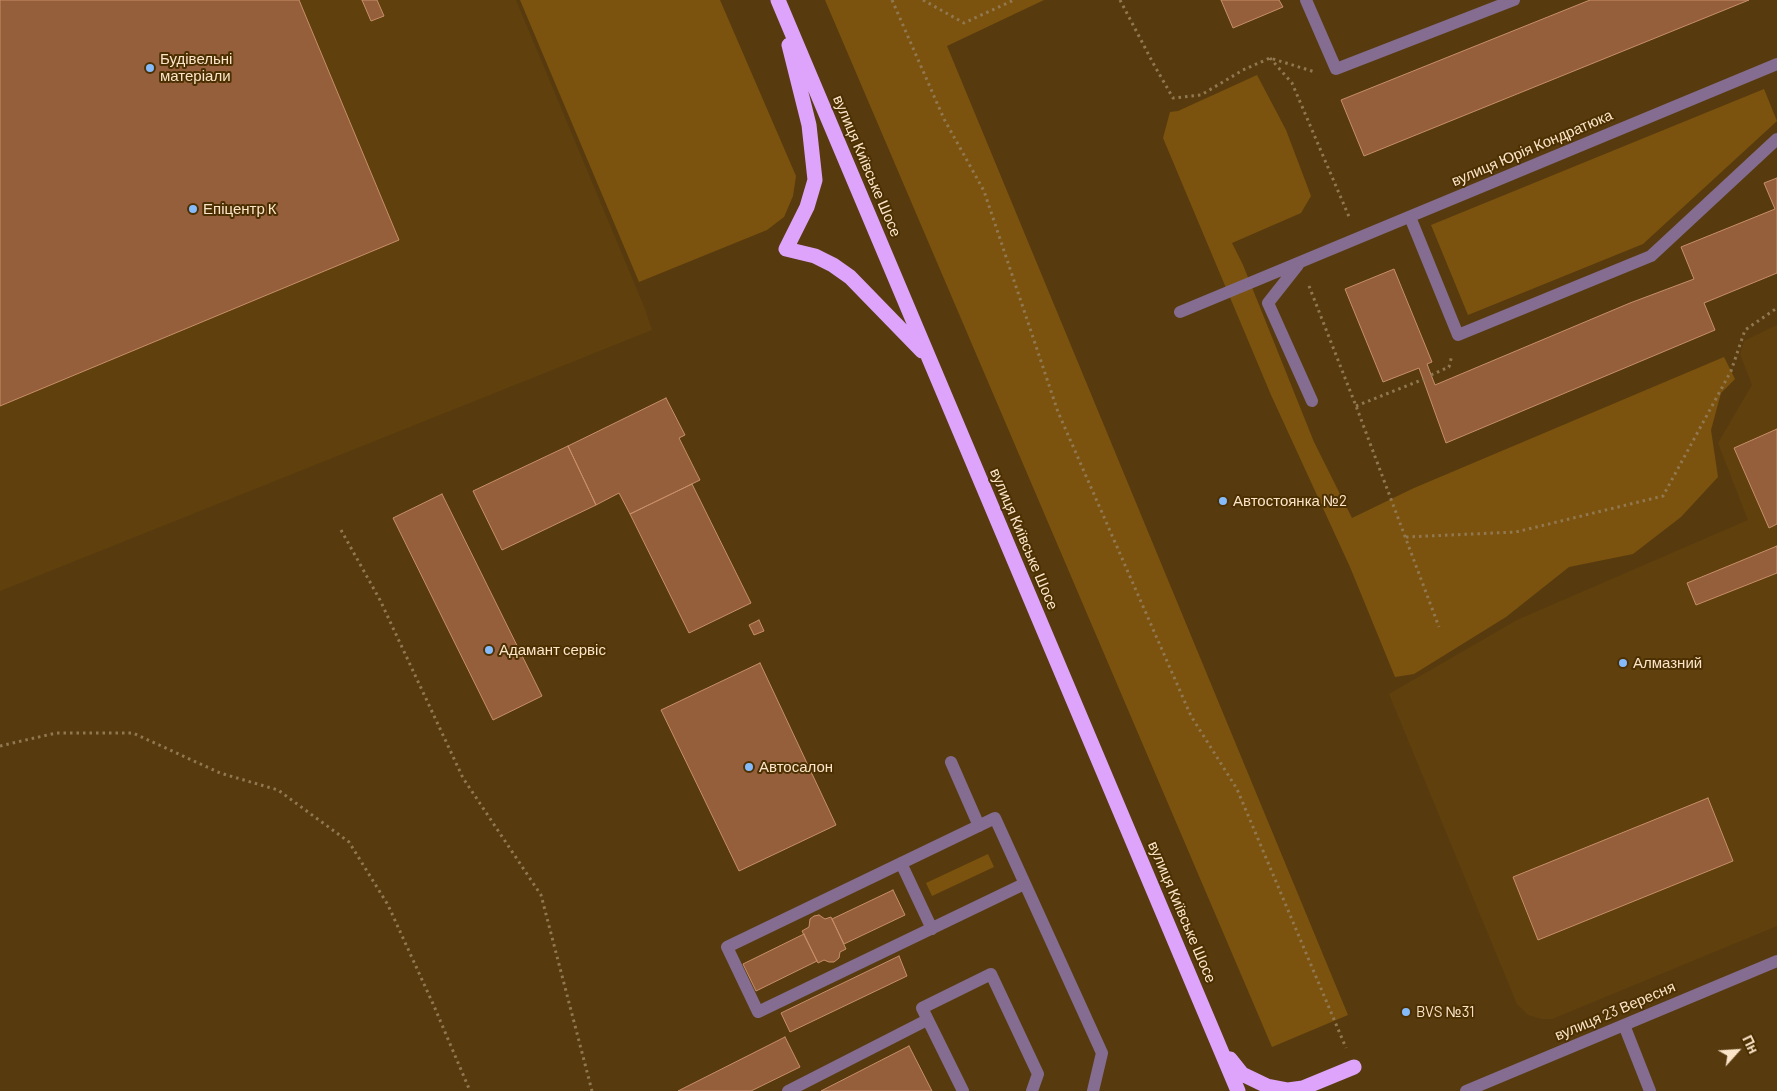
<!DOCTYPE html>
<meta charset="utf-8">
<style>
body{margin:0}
#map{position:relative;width:1777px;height:1091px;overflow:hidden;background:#573b0f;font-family:Barlow,sans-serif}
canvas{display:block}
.north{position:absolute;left:1712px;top:1026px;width:50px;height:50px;-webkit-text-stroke:4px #4c3002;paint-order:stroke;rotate:64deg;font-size:14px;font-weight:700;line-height:20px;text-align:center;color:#fbe5c9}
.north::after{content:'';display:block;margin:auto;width:18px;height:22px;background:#fbe5c9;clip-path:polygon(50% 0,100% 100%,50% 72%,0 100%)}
</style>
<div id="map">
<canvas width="1777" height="1091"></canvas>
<div class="north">Пн</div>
</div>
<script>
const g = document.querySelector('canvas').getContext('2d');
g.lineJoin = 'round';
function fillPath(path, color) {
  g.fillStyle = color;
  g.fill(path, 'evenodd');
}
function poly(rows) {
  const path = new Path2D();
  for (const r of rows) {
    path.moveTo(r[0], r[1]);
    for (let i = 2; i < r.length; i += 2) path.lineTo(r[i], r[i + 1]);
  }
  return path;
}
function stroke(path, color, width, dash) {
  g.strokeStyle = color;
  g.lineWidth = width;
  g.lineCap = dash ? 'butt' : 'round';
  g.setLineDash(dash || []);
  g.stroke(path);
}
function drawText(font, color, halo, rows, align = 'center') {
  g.font = font + ' Barlow,sans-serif';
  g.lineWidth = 4;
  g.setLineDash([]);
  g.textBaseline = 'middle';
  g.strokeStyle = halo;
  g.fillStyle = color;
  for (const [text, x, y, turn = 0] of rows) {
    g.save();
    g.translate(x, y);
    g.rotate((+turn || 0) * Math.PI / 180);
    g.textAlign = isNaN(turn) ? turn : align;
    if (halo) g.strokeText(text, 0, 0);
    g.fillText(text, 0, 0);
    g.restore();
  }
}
fillPath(poly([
 [0,0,516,0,645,309,652,330,0,591],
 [1777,325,1777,926,1552,1019,1542,1019,1528,1015,1517,1004,1389,694,1517,620,1748,520,1718,443,1752,385,1740,354,1744,341]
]), '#60400c');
fillPath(poly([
 [520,0,720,0,796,176,793,196,784,217,767,230,639,282],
 [825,0,1044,0,947,46,1348,1015,1272,1047],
 [1257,75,1286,130,1311,196,1301,213,1232,243,1243,265,1314,442,1352,518,1414,488,1724,357,1735,379,1721,393,1711,430,1718,477,1681,517,1633,554,1569,567,1506,617,1414,674,1395,677,1350,567,1271,395,1163,138,1170,112,1178,111],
 [1764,89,1777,121,1643,244,1468,315,1431,225],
 [988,854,994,867,932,896,926,883]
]), '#7b530e');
const building = poly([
 [0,0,299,0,399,240,0,406,0,0],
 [362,0,377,0,384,16,371,21,362,0],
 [1221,0,1279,0,1283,7,1233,28,1221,0],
 [1590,0,1749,0,1364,156,1341,100,1590,0],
 [1777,178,1777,273,1704,303,1715,330,1446,443,1419,368,1383,382,1345,289,1394,269,1432,362,1427,364,1435,385,1630,303,1694,279,1681,247,1775,209,1764,183,1777,178],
 [666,398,685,435,679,438,700,480,630,514,619,493,596,505,568,446,666,398],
 [1777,429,1777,524,1769,528,1734,448,1777,429],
 [568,446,596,505,502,550,473,491,568,446],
 [692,484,751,603,689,633,630,514,692,484],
 [442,494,542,696,493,720,393,518,442,494],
 [1777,546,1777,573,1696,605,1687,583,1777,546],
 [759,620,764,631,754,635,749,625,759,620],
 [760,663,836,825,739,871,661,710,760,663],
 [1708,798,1733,861,1538,940,1513,877,1708,798],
 [893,890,905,915,844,944,832,919,893,890],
 [819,915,825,919,831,917,846,949,840,952,839,958,834,962,829,962,824,960,818,963,802,931,809,927,810,919,814,916,819,915],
 [804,934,817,961,756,991,743,964,804,934],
 [899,956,907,976,790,1032,781,1013,899,956],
 [785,1037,800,1067,751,1091,678,1091,785,1037],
 [909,1046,932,1091,821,1091,909,1046]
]);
fillPath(building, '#955f3b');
stroke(building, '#c88f69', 1);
stroke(poly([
 [892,0,944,119,984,191,1058,412,1191,716,1237,789,1346,1048],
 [923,0,964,23,1014,0],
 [1120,0,1153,63,1173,98,1201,95,1243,70,1270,58,1315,72],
 [1270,58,1292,83,1350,219],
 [1309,286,1356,406,1439,627],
 [1431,375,1449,367,1452,355],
 [1356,406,1424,379],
 [341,530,380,600,463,778,541,895,592,1091],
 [1406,537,1516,532,1663,496,1731,371,1745,330,1777,308],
 [0,746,56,733,133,733,220,773,278,790,349,842,388,905,434,1006,470,1091]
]), '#917851', 3, [2.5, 4]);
stroke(poly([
 [1306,0,1336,69,1514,0],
 [1410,217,1458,335,1651,256,1777,139],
 [1298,265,1268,303,1312,401],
 [1180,312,1777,64],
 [951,762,979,826],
 [901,863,932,929],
 [1024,884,758,1012,727,947,995,818,1102,1053,1093,1091],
 [1624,1025,1650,1091],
 [788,1091,927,1020],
 [963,1091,922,1008,991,974,1038,1074,1032,1091],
 [1466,1091,1777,961]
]), '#846d90', 12);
stroke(poly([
 [778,0,1238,1091],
 [789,45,809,125,815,180,807,207,786,249,815,256,833,265,850,277,922,351],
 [1230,1059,1242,1074,1267,1086,1288,1090,1303,1088,1354,1067]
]), '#dea4fb', 15);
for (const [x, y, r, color] of [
 [150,68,5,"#86bbfb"],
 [193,209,5,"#86bbfb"],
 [1223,501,5,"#86bbfb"],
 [489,650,5,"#86bbfb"],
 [1623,663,5,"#86bbfb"],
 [749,767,5,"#86bbfb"],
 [1406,1012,5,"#86bbfb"]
]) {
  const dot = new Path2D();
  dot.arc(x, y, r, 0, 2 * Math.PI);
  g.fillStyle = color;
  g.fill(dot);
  stroke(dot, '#4c3002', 2);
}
drawText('15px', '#fbe5c9', '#4c3002', [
 ["Будівельні",160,59],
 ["матеріали",160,76],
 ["Епіцентр К",203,209],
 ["Автостоянка №2",1233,501],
 ["Адамант сервіс",499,650],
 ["Алмазний",1633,663],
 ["Автосалон",759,767],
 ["BVS №31",1416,1012]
], 'left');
drawText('15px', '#fbe5c9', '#4c3002', [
 ["вулиця Юрія Кондратюка",1532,148,-23],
 ["вулиця Київське Шосе",867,166,67],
 ["вулиця Київське Шосе",1024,539,67],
 ["вулиця Київське Шосе",1182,912,67],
 ["вулиця 23 Вересня",1615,1011,-23]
]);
</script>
